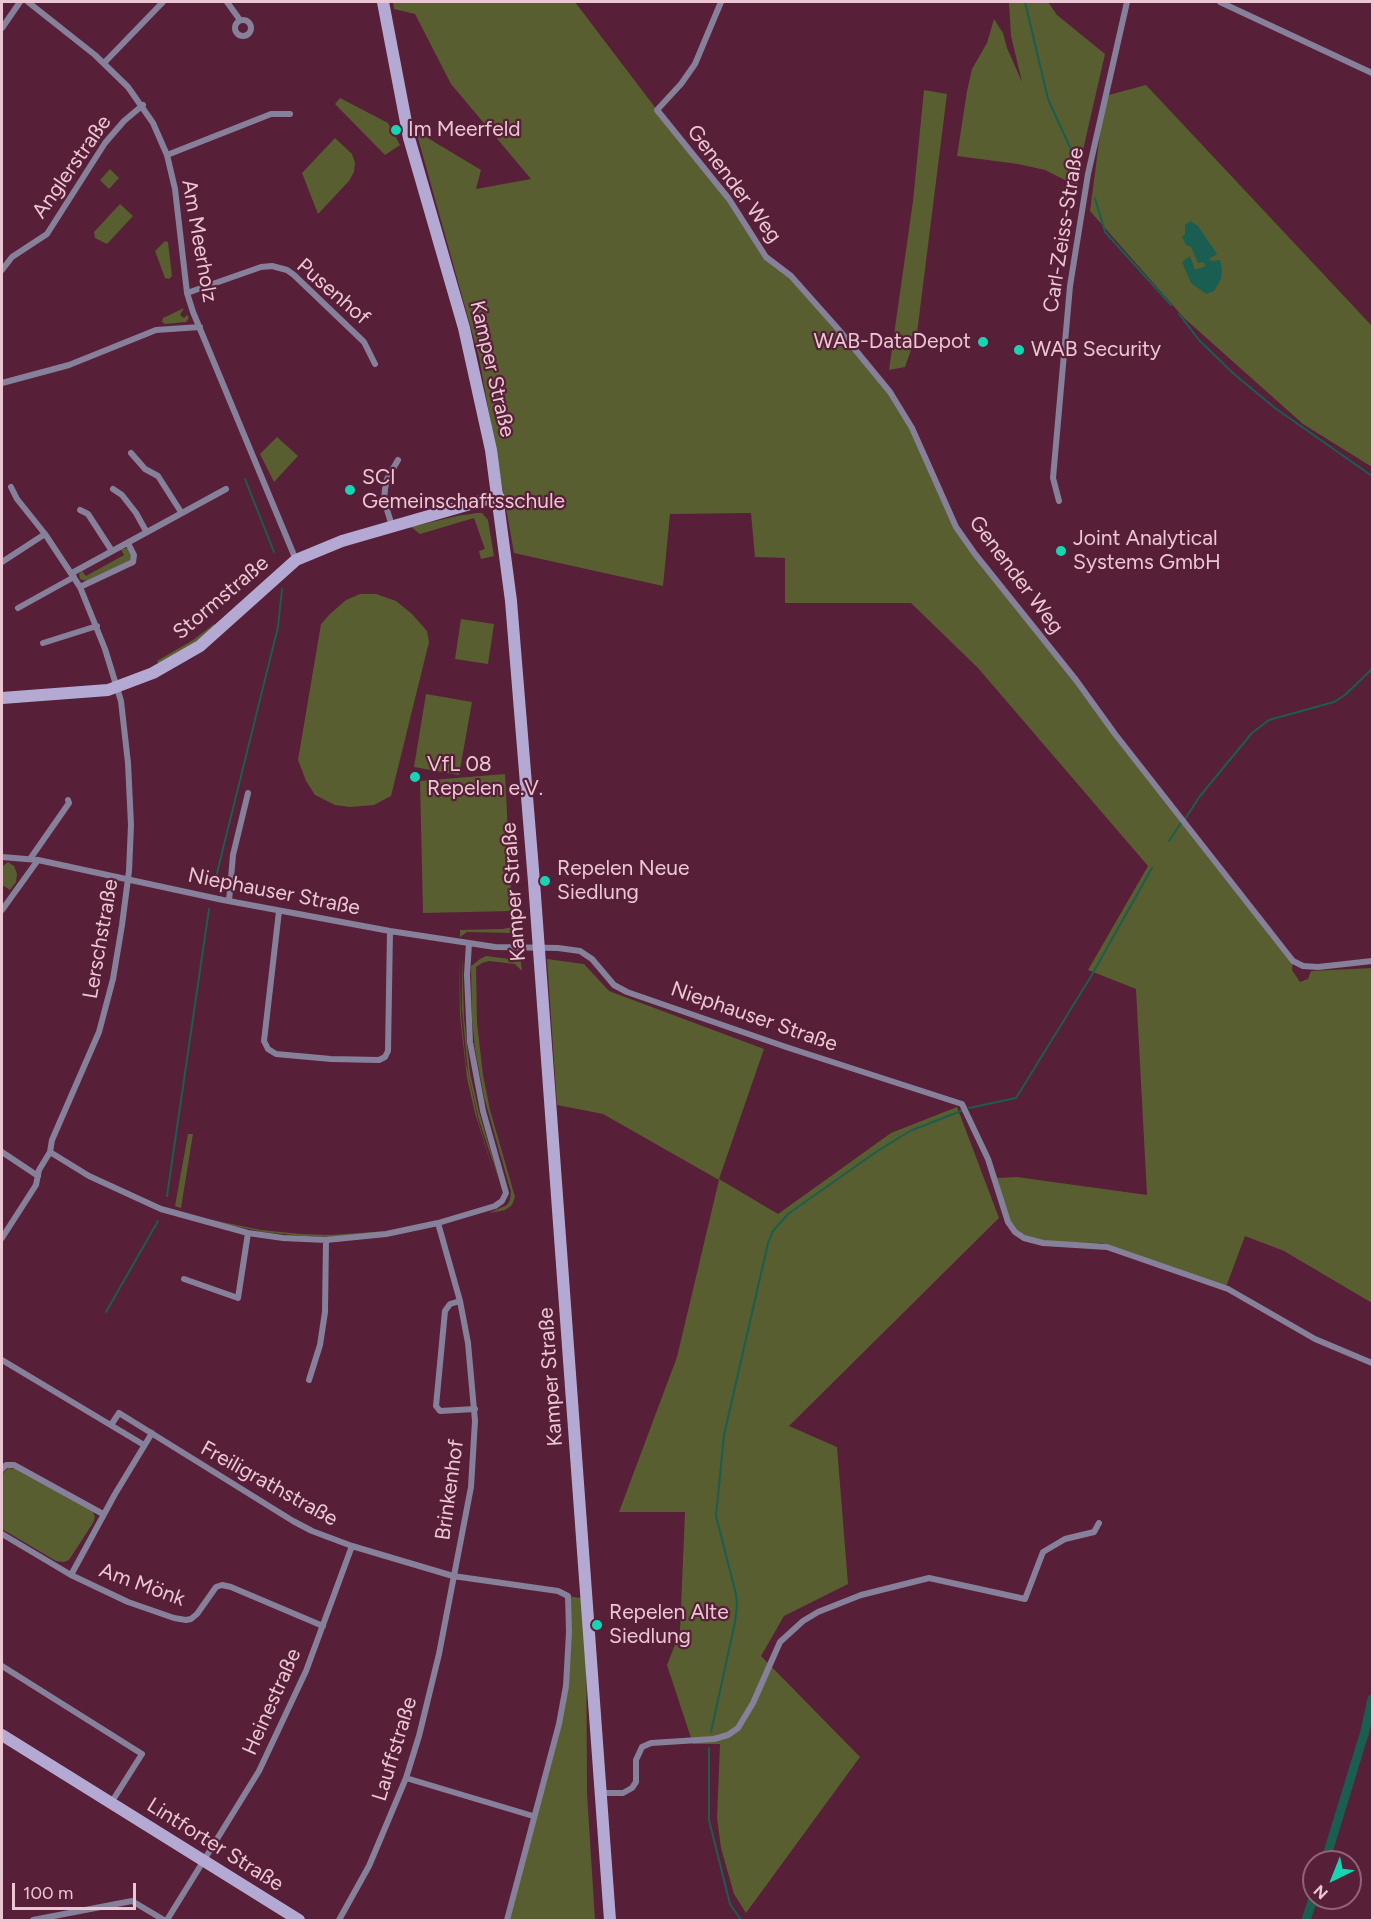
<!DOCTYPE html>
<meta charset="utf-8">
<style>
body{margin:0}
#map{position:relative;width:1374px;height:1922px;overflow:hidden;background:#571f38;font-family:Figtree,sans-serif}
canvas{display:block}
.frame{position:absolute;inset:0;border:3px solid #ebc7d3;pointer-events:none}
.north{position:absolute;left:1302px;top:1850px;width:60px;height:60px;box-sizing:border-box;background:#571f38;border:2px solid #926276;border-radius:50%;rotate:223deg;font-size:16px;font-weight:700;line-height:24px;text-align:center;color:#ebc7d3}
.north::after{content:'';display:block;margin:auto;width:21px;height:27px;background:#16d5b3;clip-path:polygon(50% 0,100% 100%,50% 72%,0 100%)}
.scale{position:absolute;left:12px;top:1883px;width:124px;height:27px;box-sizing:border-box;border:3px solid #ebc7d3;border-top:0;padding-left:8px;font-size:18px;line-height:21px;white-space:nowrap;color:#ebc7d3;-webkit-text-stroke:4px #571f38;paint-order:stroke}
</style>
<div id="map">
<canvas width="1374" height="1922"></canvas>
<div class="frame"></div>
<div class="north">N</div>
<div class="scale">100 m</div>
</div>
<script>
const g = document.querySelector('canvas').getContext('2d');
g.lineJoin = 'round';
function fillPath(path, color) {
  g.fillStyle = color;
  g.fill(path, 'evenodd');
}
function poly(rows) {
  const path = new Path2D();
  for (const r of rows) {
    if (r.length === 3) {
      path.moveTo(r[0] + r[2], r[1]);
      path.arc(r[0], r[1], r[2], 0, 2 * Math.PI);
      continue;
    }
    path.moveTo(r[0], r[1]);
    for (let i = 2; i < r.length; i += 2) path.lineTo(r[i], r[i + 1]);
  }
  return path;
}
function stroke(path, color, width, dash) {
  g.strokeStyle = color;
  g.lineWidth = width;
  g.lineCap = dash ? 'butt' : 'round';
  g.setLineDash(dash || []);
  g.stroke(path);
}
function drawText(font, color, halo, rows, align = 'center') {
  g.font = font + ' Figtree,sans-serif';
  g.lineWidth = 4.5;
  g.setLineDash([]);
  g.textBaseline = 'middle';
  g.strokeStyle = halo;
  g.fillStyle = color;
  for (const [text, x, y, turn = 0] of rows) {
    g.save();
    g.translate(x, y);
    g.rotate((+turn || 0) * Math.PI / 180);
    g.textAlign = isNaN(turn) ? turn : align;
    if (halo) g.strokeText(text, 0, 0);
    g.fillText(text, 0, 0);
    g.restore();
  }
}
fillPath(poly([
 [393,2,575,2,673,131,729,199,766,257,791,276,890,392,912,428,956,527,1293,961,1292,970,1300,982,1308,979,1311,971,1372,968,1372,1303,1284,1251,1245,1236,1226,1287,1102,1243,1042,1242,1025,1237,1016,1231,1009,1220,997,1178,1017,1177,1147,1195,1136,989,1088,970,1148,866,978,668,911,603,785,603,785,558,755,557,751,513,670,514,663,586,514,553,479,357,416,131,481,170,476,189,531,179,451,84,415,14,394,9],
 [1009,2,1048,2,1057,15,1105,54,1083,150,1077,186,1045,170,1018,164,957,156,967,91,972,69,987,43,994,19,1003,33,1007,48,1022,82,1011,36],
 [1146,85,1372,326,1372,467,1303,424,1184,318,1090,211,1105,96],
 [924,90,947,94,917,333,905,367,889,370,913,201],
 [340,98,388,123,400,145,385,155,335,104],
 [335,138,352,154,355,163,354,172,349,181,318,214,302,173],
 [110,169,119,178,109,189,100,180],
 [120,204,133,216,107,244,95,238,94,232],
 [165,241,168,242,172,276,169,279,165,278,155,251],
 [184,308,180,315,184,318,187,315,189,318,186,322,165,324,162,322,163,318],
 [277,437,298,456,274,482,260,454],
 [477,513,482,513,488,520,494,556,481,559,479,551,485,549,474,518,420,534,411,527,457,516],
 [127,548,132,553,131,560,86,581,80,579,79,574,82,571,86,576,124,555,121,549],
 [360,594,376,594,396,601,412,614,427,631,429,642,391,796,374,805,350,807,335,805,315,795,306,781,298,760,321,624,330,614,346,600],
 [461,619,494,624,488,664,455,659],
 [214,624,216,627,195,642,159,665,157,661,193,640],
 [426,694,472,702,459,775,414,767],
 [505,774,512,911,423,913,420,781],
 [8,862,14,866,17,874,16,882,10,890,2,885,2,867],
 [519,920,520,931,512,933,467,932,460,937,460,930,503,929,517,926],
 [459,955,461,1015,466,1064,478,1120,499,1190,475,1113,467,1078,460,1016],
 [462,956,464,1017,470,1073,479,1112,500,1183,479,1120,468,1072,462,1008],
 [486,956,517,960,521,962,522,971,515,964,489,961,482,963,476,967,477,1023,483,1075,490,1110,515,1197,512,1205,505,1210,489,1213,507,1205,510,1200,511,1192,484,1097,475,1049,472,1019,471,966,480,959],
 [547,959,584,964,609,991,764,1049,719,1179,778,1214,891,1133,957,1107,999,1218,789,1426,837,1447,848,1584,784,1616,761,1656,860,1757,746,1913,734,1894,721,1848,717,1818,720,1744,693,1744,667,1665,680,1632,685,1512,619,1512,677,1357,719,1180,603,1114,557,1105],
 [188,1134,193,1134,181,1208,175,1206],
 [212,1220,261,1230,301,1234,330,1235,389,1231,331,1237,304,1236,263,1232,212,1221],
 [8,1468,15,1469,93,1512,95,1517,93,1523,69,1560,64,1562,56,1561,2,1529,2,1474],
 [568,1596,586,1599,587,1793,595,1920,505,1920,559,1723,568,1675]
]), '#585e30');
fillPath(poly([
 [1190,221,1198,226,1217,254,1209,259,1212,261,1220,260,1222,269,1221,279,1214,291,1206,294,1191,283,1182,262,1190,256,1195,270,1206,266,1203,262,1198,263,1191,247,1186,245,1182,237,1185,234,1185,225]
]), '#195e50');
stroke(poly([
 [1025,2,1048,99,1078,165],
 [1095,198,1105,232,1171,305],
 [1179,314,1199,340,1234,374,1275,408,1372,476],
 [245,479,274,552],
 [1185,819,1200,796,1252,733,1269,720,1334,702,1345,695,1372,669],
 [1169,841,1181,823],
 [214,885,278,627,282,589],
 [969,1108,1016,1098,1090,978,1152,868],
 [167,1196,209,909],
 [106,1312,158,1221],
 [711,1732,735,1622,737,1606,736,1594,716,1516,724,1435,768,1243,773,1231,788,1214,876,1152,910,1131,961,1111],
 [709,1748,709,1820,730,1904,741,1920]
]), '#195e50', 2);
stroke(poly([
 [1325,1862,1365,1731,1372,1699],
 [1306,1920,1314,1896]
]), '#195e50', 9);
stroke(poly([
 [28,2,95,55,128,87,153,123,167,155,175,189,187,293,193,312,296,560],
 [227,2,240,20],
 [721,2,695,64,681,84,657,110,729,199,766,257,791,276,839,330,890,392,912,428,956,527,975,554,1076,680,1115,734,1293,961,1303,966,1318,967,1372,961],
 [1220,2,1372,73],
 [243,28,8],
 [2,28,20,2],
 [104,63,163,2],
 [167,155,271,114,290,114],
 [2,270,12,257,47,234,105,143,124,121,143,105],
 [187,293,261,267,272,266,287,270,294,275,364,342,375,364],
 [2,383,69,365,156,330,200,327],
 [131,453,145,469,158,476,181,512],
 [113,489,122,495,136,513,146,531],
 [1059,501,1053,478,1070,286,1088,174,1127,2],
 [80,510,88,514,112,551],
 [392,526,384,500,385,489,387,479,398,460],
 [2,562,45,534],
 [72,573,226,489],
 [80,587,133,562,134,555,128,543],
 [18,608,74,577],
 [43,643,97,626],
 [2,857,38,860,223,900,390,931,495,947,558,948,580,951,592,959,614,985,627,992,786,1047,962,1104,988,1159,1008,1222,1015,1232,1024,1238,1043,1243,1107,1247,1228,1289,1315,1339,1372,1363],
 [30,859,69,803,68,800],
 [229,901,233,855,248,793],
 [2,910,38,860],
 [279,911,264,1041,268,1049,276,1054,331,1059,379,1060,385,1057,388,1051,390,931],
 [2,1152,38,1176],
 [50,1152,89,1176,161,1209,248,1233,283,1238,326,1240,386,1234,438,1223,495,1206,502,1201,506,1193,483,1111,470,1042,467,975,469,943],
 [2,1238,36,1185,39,1170,50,1152,52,1140,99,1032,113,979,122,925,129,871,131,825,128,763,121,701,105,649,80,587,45,534,17,499,11,487],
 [184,1279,238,1298,248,1233],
 [460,1301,450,1304,445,1311,436,1406,440,1411,475,1409],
 [2,1360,144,1445],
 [309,1380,320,1345,325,1312,326,1240],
 [111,1425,119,1413,293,1521,312,1531,352,1546,453,1576,558,1591,568,1596,569,1632,566,1686,559,1724,507,1920],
 [152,1433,115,1494,71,1575,128,1602,174,1618,186,1620,191,1619,197,1614,216,1587,222,1585,231,1587,323,1626],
 [2,1469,6,1465,14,1465,103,1514],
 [2,1534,71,1575],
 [2,1666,142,1754,111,1803],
 [406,1778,533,1816],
 [601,1793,623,1793,632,1788,636,1782,636,1760,642,1747,651,1743,714,1739,728,1735,738,1728,753,1703,780,1642,803,1621,818,1612,861,1595,929,1578,1025,1599,1043,1552,1065,1539,1094,1532,1099,1523],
 [33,1920,132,1901,164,1920],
 [167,1920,259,1771,306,1671,352,1546],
 [339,1920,369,1866,406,1778,419,1736,439,1654,471,1487,475,1421,468,1343,460,1301,438,1223]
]), '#86809a', 6);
stroke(poly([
 [383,2,409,138,464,328,491,450,511,601,534,882,610,1920],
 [2,698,108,690,153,673,200,646,296,560,342,541,498,496],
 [2,1735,299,1920]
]), '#b3a9d3', 12);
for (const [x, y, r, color] of [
 [396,130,6,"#16d5b3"],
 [983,342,6,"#16d5b3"],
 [1019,350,6,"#16d5b3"],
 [350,490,6,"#16d5b3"],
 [1061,551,6,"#16d5b3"],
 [415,777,6,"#16d5b3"],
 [545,881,6,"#16d5b3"],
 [597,1625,6,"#16d5b3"]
]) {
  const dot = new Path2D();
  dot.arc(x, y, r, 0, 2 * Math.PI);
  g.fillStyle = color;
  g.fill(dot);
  stroke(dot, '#571f38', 2);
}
drawText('21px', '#ebc7d3', '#571f38', [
 ["Im Meerfeld",408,130],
 ["WAB-DataDepot",971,342,"right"],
 ["WAB Security",1031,350],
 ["SCI",362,478],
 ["Gemeinschaftsschule",362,502],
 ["Joint Analytical",1073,539],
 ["Systems GmbH",1073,563],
 ["VfL 08",427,765],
 ["Repelen e.V.",427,789],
 ["Repelen Neue",557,869],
 ["Siedlung",557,893],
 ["Repelen Alte",609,1613],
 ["Siedlung",609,1637]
], 'left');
drawText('21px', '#ebc7d3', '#571f38', [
 ["Anglerstraße",72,167,-55],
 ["Genender Weg",734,184,53],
 ["Carl-Zeiss-Straße",1064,230,-81],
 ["Am Meerholz",199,241,80],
 ["Pusenhof",333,292,41],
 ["Kamper Straße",492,369,77],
 ["Genender Weg",1016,575,53],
 ["Stormstraße",221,598,-40],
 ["Niephauser Straße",274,892,11],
 ["Kamper Straße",514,892,-94],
 ["Lerschstraße",101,939,-80],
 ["Niephauser Straße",754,1017,19],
 ["Kamper Straße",551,1377,-94],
 ["Freiligrathstraße",269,1484,29],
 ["Brinkenhof",450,1490,-82],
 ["Am Mönk",142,1585,20],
 ["Heinestraße",272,1702,-66],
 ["Lauffstraße",395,1749,-73],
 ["Lintforter Straße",215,1845,32]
]);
</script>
